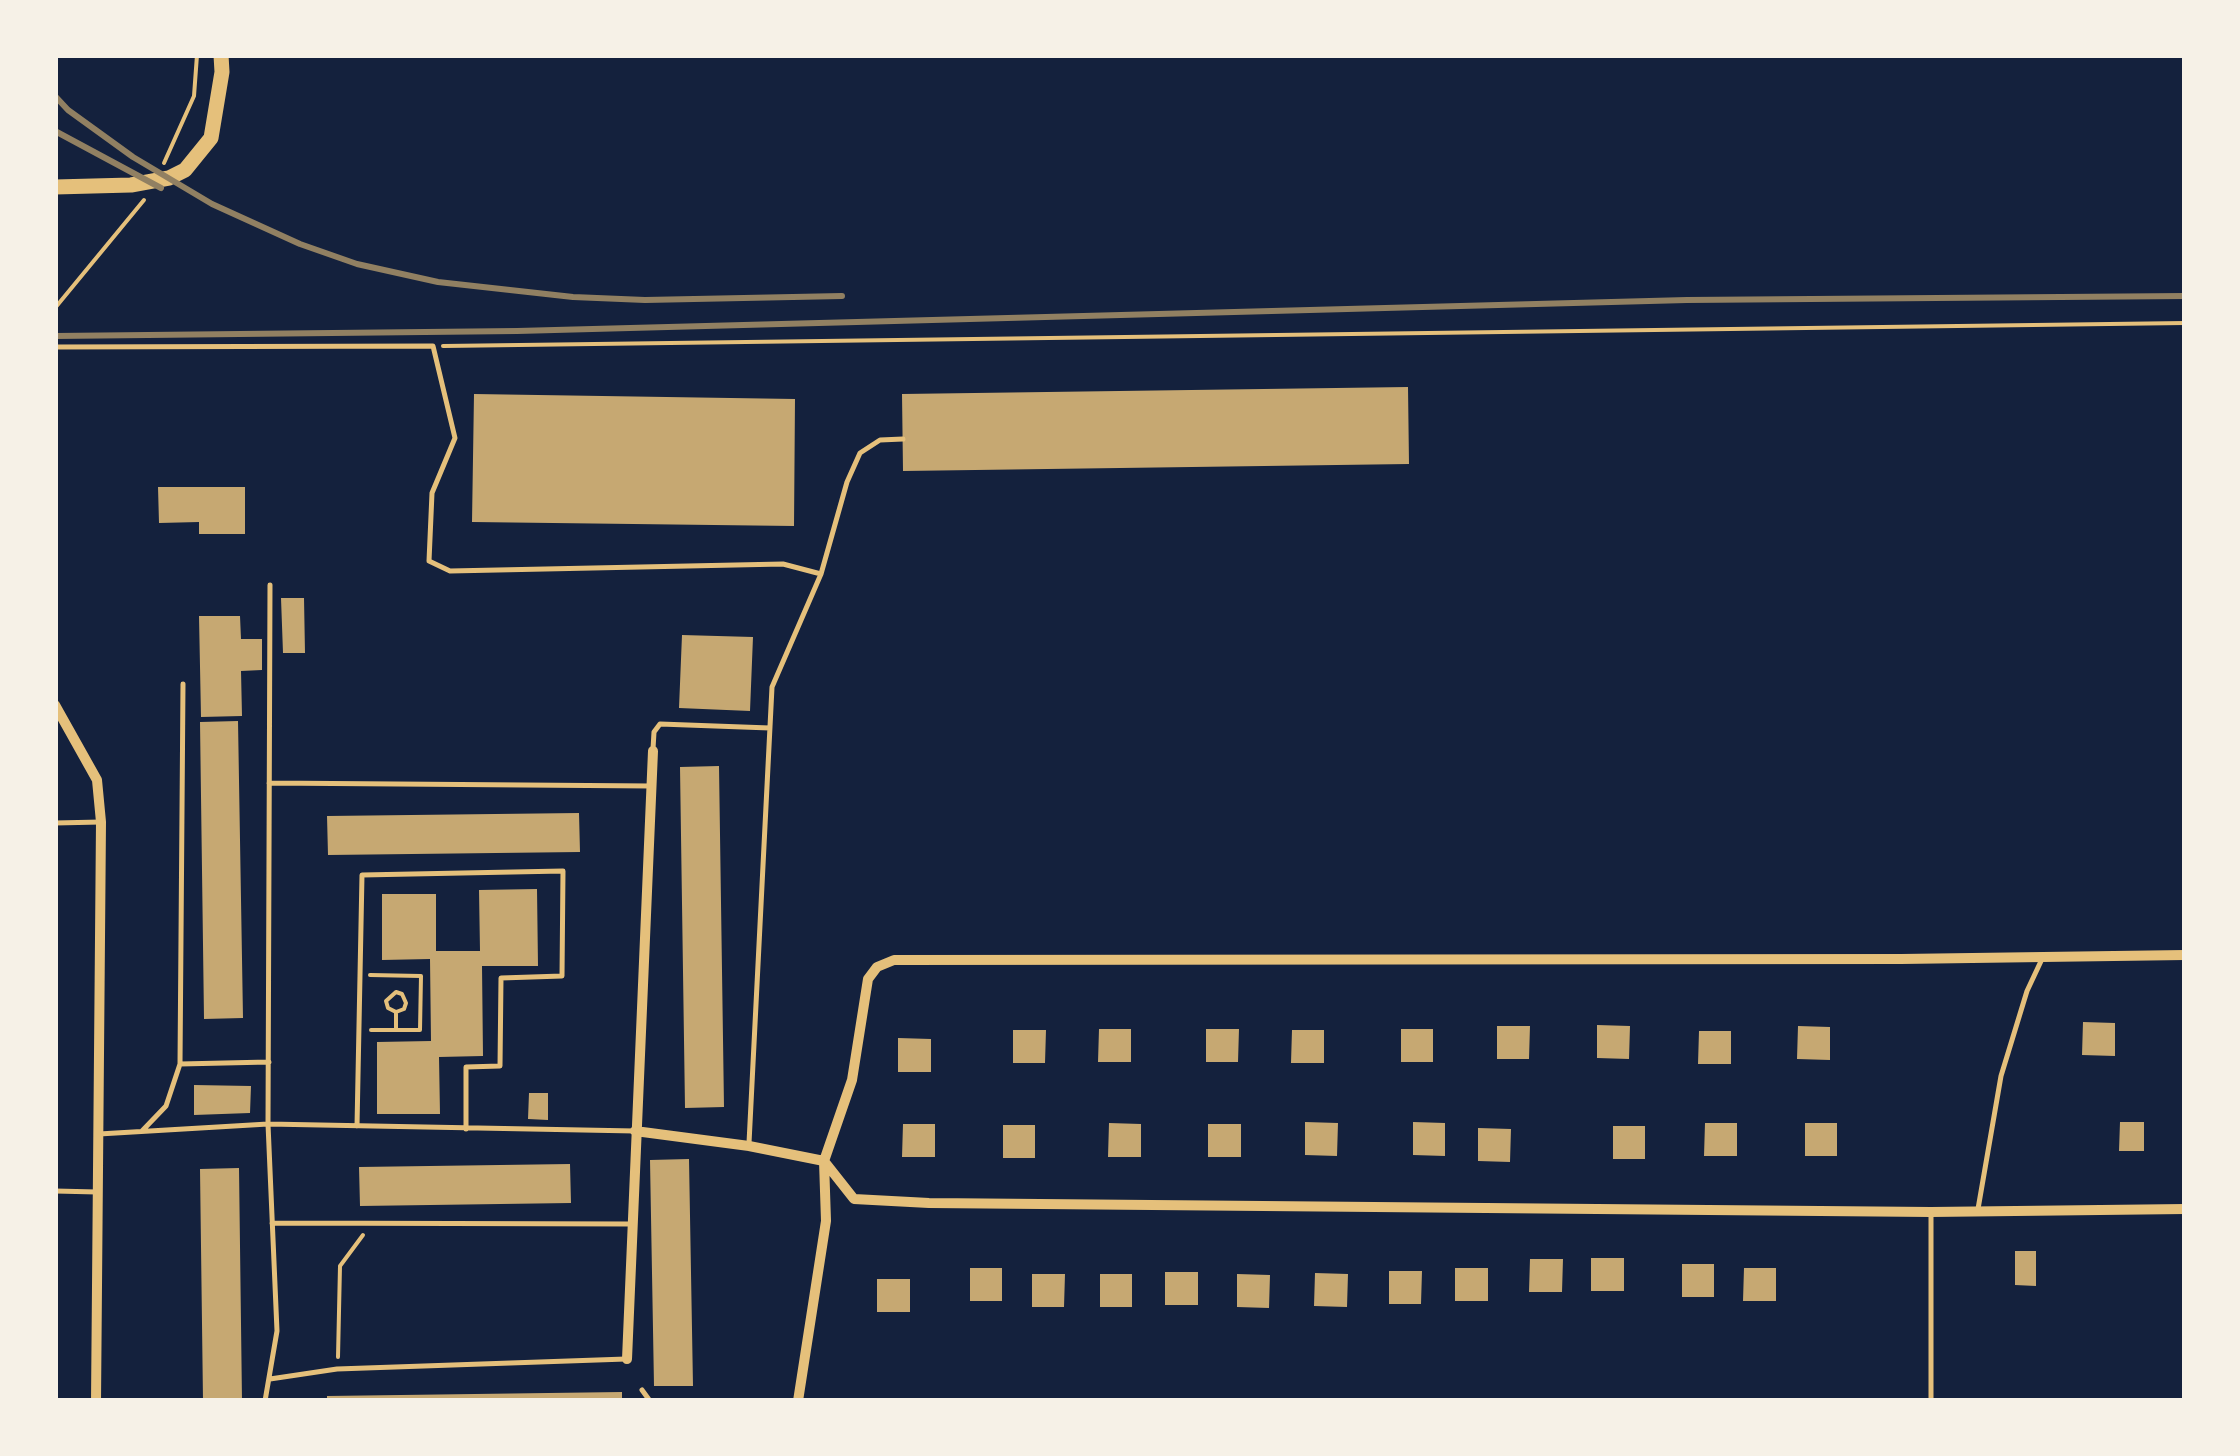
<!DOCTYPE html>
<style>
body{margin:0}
#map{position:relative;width:2240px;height:1456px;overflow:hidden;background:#14213d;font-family:"Nunito Sans",sans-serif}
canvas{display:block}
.frame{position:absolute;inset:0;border:58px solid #f6f1e7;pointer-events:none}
</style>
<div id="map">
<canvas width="2240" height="1456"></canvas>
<div class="frame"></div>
</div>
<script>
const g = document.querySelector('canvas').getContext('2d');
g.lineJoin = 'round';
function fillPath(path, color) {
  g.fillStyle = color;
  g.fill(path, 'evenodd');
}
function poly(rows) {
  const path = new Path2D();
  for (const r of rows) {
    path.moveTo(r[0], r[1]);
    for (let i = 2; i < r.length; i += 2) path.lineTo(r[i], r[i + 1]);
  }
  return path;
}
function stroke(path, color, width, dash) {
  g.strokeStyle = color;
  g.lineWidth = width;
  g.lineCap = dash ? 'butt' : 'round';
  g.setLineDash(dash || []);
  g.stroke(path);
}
fillPath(poly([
 [1408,387,1409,464,903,471,902,394],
 [474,394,795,399,794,526,472,522],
 [158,487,245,487,245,534,199,534,199,522,159,523],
 [281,598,304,598,305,653,283,653],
 [199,616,240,616,241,639,262,639,262,670,241,671,242,716,201,717],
 [682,635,753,637,750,711,679,708],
 [238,721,243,1018,204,1019,200,722],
 [719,766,724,1107,685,1108,680,767],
 [579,813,580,852,328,855,327,816],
 [537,889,538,966,482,966,483,1056,439,1057,440,1114,377,1114,377,1042,431,1041,430,959,382,960,382,894,436,894,436,951,480,951,479,890],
 [2083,1022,2115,1023,2115,1056,2082,1055],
 [1597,1025,1630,1026,1629,1059,1597,1058],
 [1497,1026,1530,1026,1529,1059,1497,1059],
 [1798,1026,1830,1027,1830,1060,1797,1059],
 [1099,1029,1131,1029,1131,1062,1098,1062],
 [1206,1029,1239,1029,1238,1062,1206,1062],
 [1401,1029,1433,1029,1433,1062,1401,1062],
 [1013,1030,1046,1030,1045,1063,1013,1063],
 [1292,1030,1324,1030,1324,1063,1291,1063],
 [1699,1031,1731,1031,1731,1064,1698,1064],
 [898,1038,931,1039,931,1072,898,1072],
 [194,1085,251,1086,250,1113,194,1115],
 [529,1093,548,1093,548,1120,528,1119],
 [1305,1122,1338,1123,1337,1156,1305,1155],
 [1413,1122,1445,1123,1445,1156,1413,1155],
 [2120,1122,2144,1122,2144,1151,2119,1151],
 [1109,1123,1141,1124,1141,1157,1108,1157],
 [1705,1123,1737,1123,1737,1156,1704,1156],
 [1805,1123,1837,1123,1837,1156,1805,1156],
 [903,1124,935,1124,935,1157,902,1157],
 [1208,1124,1241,1124,1241,1157,1208,1157],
 [1003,1125,1035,1125,1035,1158,1003,1158],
 [1613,1126,1645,1126,1645,1159,1613,1159],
 [1478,1128,1511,1129,1510,1162,1478,1161],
 [689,1159,693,1386,654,1386,650,1160],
 [570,1164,571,1203,360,1206,359,1167],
 [239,1168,242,1401,203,1401,200,1169],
 [2015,1251,2036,1251,2036,1286,2015,1285],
 [1591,1258,1624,1258,1624,1291,1591,1291],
 [1530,1259,1563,1259,1562,1292,1529,1292],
 [1682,1264,1714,1264,1714,1297,1682,1297],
 [970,1268,1002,1268,1002,1301,970,1301],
 [1455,1268,1488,1268,1488,1301,1455,1301],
 [1744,1268,1776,1268,1776,1301,1743,1301],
 [1389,1271,1422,1271,1421,1304,1389,1304],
 [1165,1272,1198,1272,1198,1305,1165,1305],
 [1315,1273,1348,1274,1347,1307,1314,1306],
 [1032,1274,1065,1274,1064,1307,1032,1307],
 [1100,1274,1132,1274,1132,1307,1100,1307],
 [1237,1274,1270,1275,1269,1308,1237,1307],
 [877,1279,910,1279,910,1312,877,1312],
 [622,1392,622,1401,327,1401,327,1396]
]), '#c6a872');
stroke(poly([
 [164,163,194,96,197,55],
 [55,308,144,200],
 [443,346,2185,323],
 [370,975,421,976,420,1030,371,1030],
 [396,1012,404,1009,406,1003,402,994,396,992,386,1001,388,1008,396,1012,396,1030],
 [338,1357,340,1266,363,1235]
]), '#e5c07b', 4);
stroke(poly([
 [55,347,433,346,455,438,432,493,429,561,450,571,783,564,821,574,772,687,749,1143],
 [821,574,847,482,860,453,880,440,903,439],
 [653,749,654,732,660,724,770,728],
 [269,783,651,786],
 [55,823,101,822],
 [180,1064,269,1062],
 [357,1126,362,875,563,871,562,976,501,978,500,1066,466,1067,466,1129],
 [142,1131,166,1106,180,1064,183,684],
 [99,1134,268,1124,635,1131],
 [55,1191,97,1192],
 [1978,1209,2001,1076,2027,991,2042,959],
 [1931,1214,1931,1401],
 [272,1223,632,1224],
 [270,1379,337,1369,626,1359],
 [642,1390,650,1401],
 [265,1401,277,1331,268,1124,270,585]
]), '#e5c07b', 5);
stroke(poly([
 [55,705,97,780,101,822,96,1401],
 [635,1131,749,1146,824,1161,854,1199,929,1203,1931,1212,2185,1209],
 [627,1359,653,751],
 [798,1401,826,1221,824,1161,852,1080,868,979,877,967,894,960,1901,959,2185,955]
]), '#e5c07b', 10);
stroke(poly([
 [55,187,131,185,169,178,185,170,211,138,222,72,221,55]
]), '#e5c07b', 15);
stroke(poly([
 [55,96,68,110,133,157,212,204,300,244,357,264,438,282,573,297,645,300,842,296],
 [55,131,161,188],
 [55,336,517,331,1687,300,2185,296]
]), '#918062', 6);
</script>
